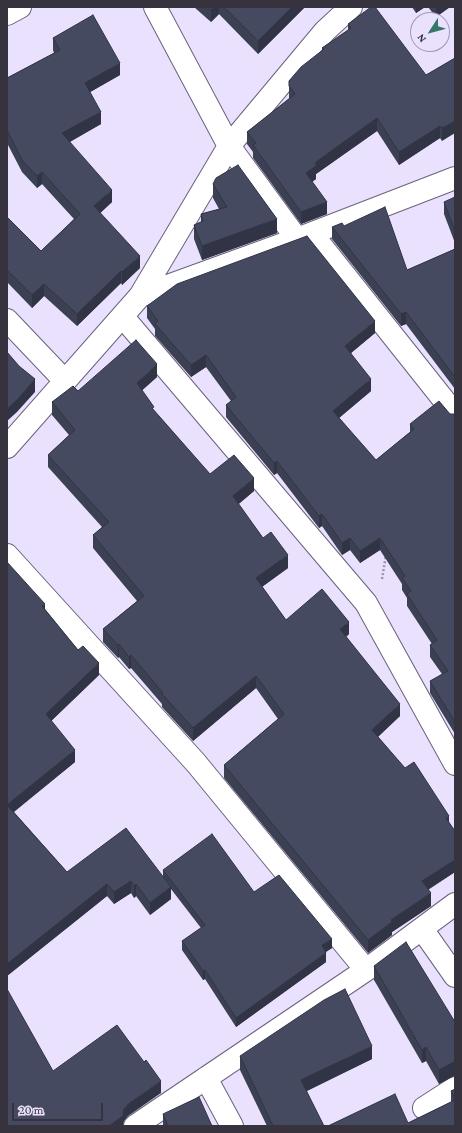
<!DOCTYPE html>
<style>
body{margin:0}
#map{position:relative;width:462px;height:1133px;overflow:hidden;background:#eae1fe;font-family:"Crimson Pro",serif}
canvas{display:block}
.frame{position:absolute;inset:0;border:8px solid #37333e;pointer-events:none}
.north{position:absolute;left:410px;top:12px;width:40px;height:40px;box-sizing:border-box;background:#eae1fe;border:1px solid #a29bb1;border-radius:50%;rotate:234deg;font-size:11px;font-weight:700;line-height:16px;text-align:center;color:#37333e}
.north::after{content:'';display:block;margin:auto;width:14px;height:18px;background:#357768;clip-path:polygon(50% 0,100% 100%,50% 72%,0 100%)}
.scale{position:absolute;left:12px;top:1103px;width:91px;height:18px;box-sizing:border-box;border:2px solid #37333e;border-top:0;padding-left:5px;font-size:12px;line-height:14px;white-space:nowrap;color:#37333e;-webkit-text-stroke:3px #eae1fe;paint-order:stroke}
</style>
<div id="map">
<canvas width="462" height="1133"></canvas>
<div class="frame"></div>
<div class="north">N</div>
<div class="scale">20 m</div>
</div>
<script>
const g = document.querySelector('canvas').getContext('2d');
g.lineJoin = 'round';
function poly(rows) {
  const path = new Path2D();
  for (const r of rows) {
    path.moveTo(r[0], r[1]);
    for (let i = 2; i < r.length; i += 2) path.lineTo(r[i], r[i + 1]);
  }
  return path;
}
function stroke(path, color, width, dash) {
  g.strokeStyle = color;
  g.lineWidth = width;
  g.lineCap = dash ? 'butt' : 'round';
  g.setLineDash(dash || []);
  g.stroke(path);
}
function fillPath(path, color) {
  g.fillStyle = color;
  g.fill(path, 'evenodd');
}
const minor = poly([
 [155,7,229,146,297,239],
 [7,14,20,7],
 [312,234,455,414],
 [140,296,297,239,455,178],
 [123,317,366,603,455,764],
 [7,320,65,381],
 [7,447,140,296,229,146,325,31,351,7],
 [7,555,196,763,366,970],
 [422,929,455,976],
 [206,1078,232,1126],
 [424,1108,455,1088],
 [135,1126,366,970,455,904]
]);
stroke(minor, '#6a627b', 24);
stroke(poly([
 [382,579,386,555]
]), '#9b94a9', 2.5, [2, 2]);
stroke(minor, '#fff', 22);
fillPath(poly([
 [194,7,305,7,258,54,219,14,211,22],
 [412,7,425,7,416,13],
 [428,7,450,7,436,17],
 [348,24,426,75,455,58,442,141,440,138,399,165,377,131,316,174,316,179,312,182,327,214,301,224,253,158,253,152,247,144,247,132,289,99,289,81,322,50,322,48,348,30],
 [53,38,120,75,90,92,101,124,70,142,112,202,100,213,140,268,122,285,121,283,77,326,44,296,32,308,7,282,7,217,41,251,74,219,42,184,37,188,22,172,7,143,7,78,54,53,53,50],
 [213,184,277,233,202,260,194,239,194,225,201,222,201,214,219,209,213,198],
 [455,197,455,243,444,214,444,202],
 [344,226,407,270,455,249,455,389,406,324,401,326,332,239,332,227],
 [147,306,375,333,351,353,371,391,339,418,376,460,410,432,410,424,450,414,455,414,455,734,430,693,430,681,442,674,430,657,430,645,432,644,407,606,407,598,402,590,402,584,380,550,360,563,350,550,342,555,322,526,319,528,277,473,274,475,226,417,226,405,231,401,206,367,191,377,155,336,155,329,147,318],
 [157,377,142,390,154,411,210,474,254,491,238,504,263,538,288,568,262,587,286,620,349,634,346,637,400,716,378,737,449,822,455,872,428,890,431,906,392,932,392,935,368,953,224,778,224,765,278,719,256,688,193,741,162,707,162,704,131,668,129,669,119,657,118,658,103,642,103,629,137,601,93,548,93,535,102,527,48,467,48,455,69,435,52,415,52,402,78,391],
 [7,562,78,650,99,675,51,721,75,762,14,812,67,872,163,877,163,870,254,892,332,948,326,952,326,962,236,1027,205,979,203,980,182,950,182,941,201,928,171,889,171,899,150,915,136,896,134,898,131,893,114,904,107,896,7,976],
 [374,966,455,1022,455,1076,454,1076,439,1084,426,1061,422,1063,374,980],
 [240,1056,372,1059,306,1091,324,1126,267,1126,240,1070],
 [455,1089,455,1126,408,1123,451,1102,451,1091],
 [163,1114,212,1126,163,1126]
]), '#3b4053');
fillPath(poly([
 [214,7,219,7,219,14,211,22,211,10],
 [292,7,305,7,258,54,258,41],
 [416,7,425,7,416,13],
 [436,7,450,7,436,17],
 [120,63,120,75,85,95,85,83],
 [101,112,101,124,62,146,62,133],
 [377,118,377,131,316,174,316,179,306,186,306,173,316,162],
 [455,121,455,133,442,141,442,128],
 [440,126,440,138,399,165,399,152],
 [42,172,42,184,37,188,37,176],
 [112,190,112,202,94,219,94,206],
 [327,202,327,214,301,224,301,212],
 [277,219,277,233,202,260,202,246],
 [140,256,140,268,122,285,122,272],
 [121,271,121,283,77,326,77,314],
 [44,284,44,296,32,308,32,295],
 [406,312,406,324,401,326,401,314],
 [375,321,375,333,345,358,345,346],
 [206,355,206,367,191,377,191,365],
 [157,364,157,377,137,395,137,383],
 [35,379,35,392,17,412,7,421,7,409],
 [371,379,371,391,333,423,333,411],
 [277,461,277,473,274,475,274,463],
 [254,478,254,491,233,509,233,496],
 [322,514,322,526,319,528,319,516],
 [350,538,350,550,342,555,342,543],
 [380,538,380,550,360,563,360,551],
 [288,555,288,568,256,591,256,578],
 [45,604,45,616,42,606],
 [349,622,349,634,340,642,340,629],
 [119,644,119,657,118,658,118,645],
 [131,655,131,668,129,669,129,657],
 [99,663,99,675,46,726,46,714],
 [256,676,256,688,193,741,193,728],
 [400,704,400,716,372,742,372,730],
 [75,750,75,762,7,817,7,805],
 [449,816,449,829,446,818],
 [455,860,455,872,422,893,422,881],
 [131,881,131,893,114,904,114,892],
 [107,884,107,896,7,976,7,964],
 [136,884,136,896,134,898,134,886],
 [171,887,171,899,150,915,150,903],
 [431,893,431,906,392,932,392,935,368,953,368,940,391,920],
 [332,939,332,948,322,954,322,945],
 [326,953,326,962,236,1027,236,1018],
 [205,970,205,979,203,980,203,971],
 [372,1046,372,1059,301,1094,301,1080],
 [426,1047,426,1061,422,1063,422,1050],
 [454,1062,454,1076,439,1084,439,1070],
 [161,1081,161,1093,128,1116,124,1121,123,1126,109,1126,128,1104]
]), '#303444');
const building = poly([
 [207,7,214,7,211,10,207,7],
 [224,7,292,7,258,41,224,7],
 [371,7,375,7,426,75,455,58,455,121,442,128,440,126,399,152,377,118,316,162,316,166,306,173,327,202,301,212,253,145,256,143,247,132,295,94,289,86,289,81,301,67,324,49,322,48,351,28,348,24,371,7],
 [93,15,120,63,85,83,101,112,62,133,112,190,94,206,140,256,122,272,121,271,77,314,44,284,32,295,7,270,7,217,41,251,80,214,42,172,37,176,22,160,7,130,7,78,60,50,53,38,93,15],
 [238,165,277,219,202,246,194,225,203,221,201,214,227,207,213,184,216,178,238,165],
 [455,197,455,231,444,202,455,197],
 [385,207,407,270,455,249,455,377,406,312,401,314,332,227,342,223,344,226,385,207],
 [307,236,375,321,345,346,371,379,333,411,376,460,414,429,410,424,439,401,450,414,455,414,455,722,430,681,448,671,430,645,437,640,407,594,411,591,402,578,405,576,380,538,360,551,350,538,342,543,322,514,319,516,277,461,274,463,226,405,236,397,206,355,191,365,155,324,158,321,147,306,177,284,307,236],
 [136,340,157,364,137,383,154,407,152,408,210,474,234,455,254,478,233,496,263,538,271,532,288,555,256,578,286,620,322,589,349,622,340,629,400,704,372,730,405,768,414,762,449,816,446,818,455,831,455,860,422,881,431,893,391,920,392,922,368,940,224,765,284,714,256,676,193,728,162,694,163,693,131,655,129,657,119,644,118,645,103,629,144,596,93,535,109,522,48,455,75,430,52,402,73,386,78,391,136,340],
 [7,352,19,366,35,379,17,400,7,409,7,352],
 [7,562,45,604,42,606,78,650,83,646,99,663,46,714,75,750,7,805,67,872,126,828,171,887,150,903,136,884,134,886,131,881,114,892,107,884,7,964,7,562],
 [212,834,254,892,279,875,332,939,322,945,326,953,236,1018,205,970,203,971,182,941,205,925,163,870,212,834],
 [406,942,455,1022,455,1062,454,1062,439,1070,426,1047,422,1050,374,966,406,942],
 [7,989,53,1071,117,1025,144,1062,146,1060,161,1081,128,1104,124,1109,123,1116,109,1126,7,1126,7,989],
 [345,989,372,1046,301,1080,324,1126,273,1126,240,1056,324,1000,345,989],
 [455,1089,455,1098,451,1091,455,1089],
 [395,1094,408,1123,455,1100,455,1126,328,1126,395,1094],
 [199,1097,212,1126,168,1126,163,1114,199,1097]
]);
fillPath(building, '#454a61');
stroke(building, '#303444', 1);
</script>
